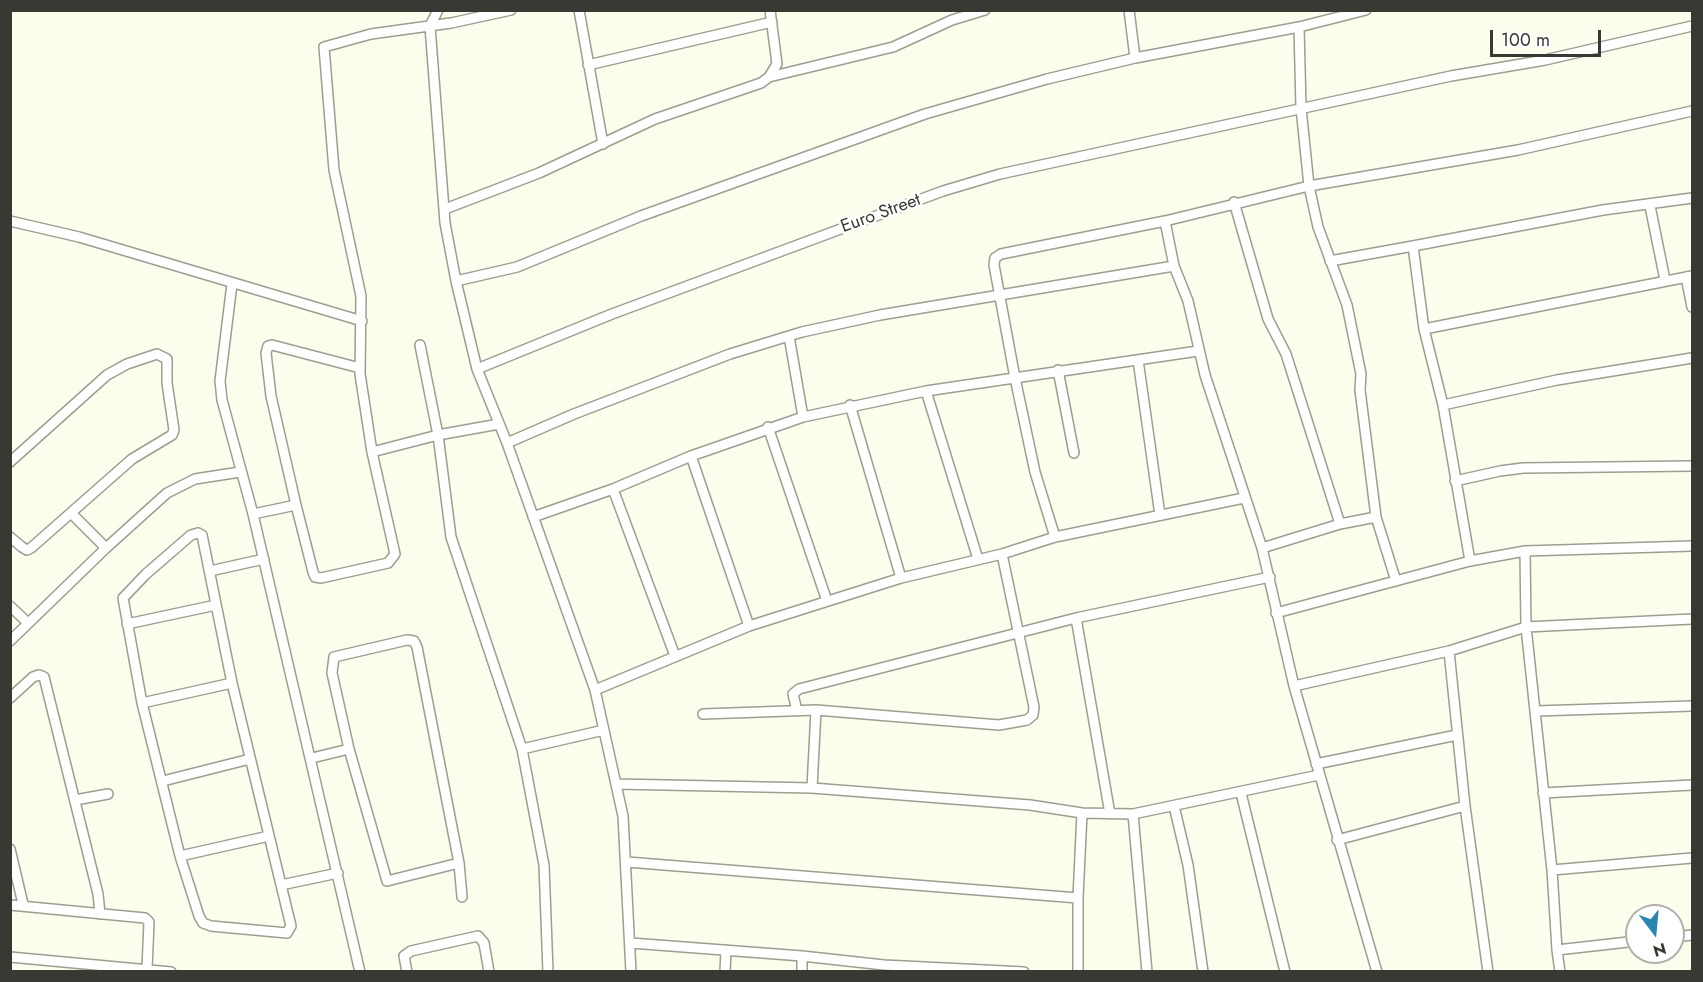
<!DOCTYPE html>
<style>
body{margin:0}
#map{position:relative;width:1703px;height:982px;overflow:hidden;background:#fcfded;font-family:Jost,sans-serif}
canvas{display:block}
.frame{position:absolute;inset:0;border:12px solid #393933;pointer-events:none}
.north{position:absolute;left:1625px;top:904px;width:60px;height:60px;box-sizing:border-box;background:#fff;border:2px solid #b0b0ad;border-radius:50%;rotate:164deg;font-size:16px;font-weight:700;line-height:24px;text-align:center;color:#393933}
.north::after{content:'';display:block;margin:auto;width:21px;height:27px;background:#2787b2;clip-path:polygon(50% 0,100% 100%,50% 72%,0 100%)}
.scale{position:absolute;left:1490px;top:30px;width:111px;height:27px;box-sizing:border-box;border:3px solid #393933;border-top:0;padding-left:8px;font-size:18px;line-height:21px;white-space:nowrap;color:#393933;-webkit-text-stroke:4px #fff;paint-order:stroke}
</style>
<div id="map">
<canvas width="1703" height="982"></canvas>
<div class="frame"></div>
<div class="north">N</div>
<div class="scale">100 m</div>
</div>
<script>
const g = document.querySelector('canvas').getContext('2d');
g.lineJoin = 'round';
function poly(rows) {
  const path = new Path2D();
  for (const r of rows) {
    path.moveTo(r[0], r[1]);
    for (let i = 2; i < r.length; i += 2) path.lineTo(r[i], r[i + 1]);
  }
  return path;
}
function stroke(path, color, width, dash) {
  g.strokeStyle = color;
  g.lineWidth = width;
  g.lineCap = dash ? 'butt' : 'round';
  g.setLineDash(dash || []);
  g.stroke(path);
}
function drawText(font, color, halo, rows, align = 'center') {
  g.font = font + ' Jost,sans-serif';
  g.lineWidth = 5;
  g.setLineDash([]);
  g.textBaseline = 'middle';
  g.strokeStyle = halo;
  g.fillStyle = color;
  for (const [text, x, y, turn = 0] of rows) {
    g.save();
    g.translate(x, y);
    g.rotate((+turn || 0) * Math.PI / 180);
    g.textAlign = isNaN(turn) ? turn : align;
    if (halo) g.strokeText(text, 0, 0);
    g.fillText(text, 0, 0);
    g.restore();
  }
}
const minor = poly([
 [438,10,430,26,445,223,456,281,477,369,507,443,595,690,623,816,631,972],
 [579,10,603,144],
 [1129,10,1135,58],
 [1299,27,1301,108,1309,186,1318,227,1347,305,1361,374,1360,390,1376,517,1396,581],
 [588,65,772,22],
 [769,77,893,47,952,20,985,10],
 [1234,202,1268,319,1286,354,1340,524,1376,517],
 [1650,206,1665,280],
 [445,209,539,173,655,119,761,83,769,77,777,64,770,10],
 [10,221,79,237,362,321],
 [1165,221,1174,266,1188,301,1205,375,1262,548,1294,686,1377,972],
 [1413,246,1603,210,1692,198],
 [1330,261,1413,246,1424,329,1443,405,1470,561],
 [1686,277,1692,307],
 [456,281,517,267,641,216,925,114,1047,79,1135,58,1299,27,1366,10],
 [232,284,220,381,222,400,253,514,360,972],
 [1424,329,1692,276],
 [789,336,803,417],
 [420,345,438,435,451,537,522,749,544,865,548,972],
 [1138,360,1160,515],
 [360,368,272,345,268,346,266,353,271,396,296,505,313,572,315,577,321,578,388,563,395,554,372,452,360,374,361,296,334,170,324,47,371,34,451,23,511,10],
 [477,369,612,314,943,191,1000,174,1451,76,1545,60,1692,26],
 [1058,370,1074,453],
 [926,391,978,559],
 [850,405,901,578],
 [1443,405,1557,380,1692,358],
 [768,427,827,601],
 [507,443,574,414,730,354,802,332,880,315,1174,266],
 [372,452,438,435,499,424],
 [691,456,749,626],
 [10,462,107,375,127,364,157,354,167,359,167,383,174,430,172,435,132,459,31,548,27,550,22,547,10,537],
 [1455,481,1500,471,1523,468,1692,466],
 [613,489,675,656],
 [72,514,106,548],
 [253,514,296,505],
 [533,517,613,489,691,456,803,417,926,391,1198,351],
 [198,533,202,535,232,683,291,926,287,933,211,926,203,923,199,916,180,856,142,703,123,598,146,574,191,535,198,533],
 [1055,537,1035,472,1015,378,994,265,995,258,1001,254,1165,221,1309,186,1518,150,1692,111],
 [1262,548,1340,524],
 [1525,551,1526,627,1552,870,1557,950],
 [210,571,264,559],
 [10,606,28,623],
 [1276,613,1470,561,1525,551,1692,546],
 [1076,618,1110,814],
 [127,624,216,605],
 [10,641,106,548,167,493,195,479,240,472],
 [1449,651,1465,806,1488,972],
 [1294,686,1449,651,1526,627,1692,619],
 [595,690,749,626,901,578,1002,554,1055,537,1244,498],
 [10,698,33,677,39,675,44,677,98,894,100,914],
 [142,703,232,683],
 [797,711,793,694,799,689,1076,618,1270,577],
 [1536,711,1692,706],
 [703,714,816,710,999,725,1027,720,1033,715,1034,707,1002,554],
 [522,749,604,730],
 [312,758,349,749],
 [1316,764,1457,735],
 [163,781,250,759],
 [616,784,812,788,1030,805,1082,813,1133,814,1319,775],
 [812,788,816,710],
 [1241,793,1285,972],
 [1543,793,1692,785],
 [75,800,108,794],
 [1174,806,1188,865,1203,972],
 [1133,814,1147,972],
 [1337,840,1465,806],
 [10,849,23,904],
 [180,856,269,836],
 [627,862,1078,898],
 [459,863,387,881,349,749,332,673,334,657,407,640,414,641,417,647,459,863,462,897],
 [1552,870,1692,858],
 [281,885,338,873],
 [10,905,145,918,149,922,147,969],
 [1673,937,1692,935],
 [631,943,802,956,884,965,1024,972],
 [10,957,171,972],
 [407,972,404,956,411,951,478,936,484,943,489,972],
 [725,972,726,950],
 [802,972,802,956],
 [1078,972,1078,898,1082,813],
 [1560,972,1557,950,1637,941]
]);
stroke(minor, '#9d9e8f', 12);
stroke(minor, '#fff', 9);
drawText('18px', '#393933', '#fff', [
 ["Euro Street",881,214,-20]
]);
</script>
